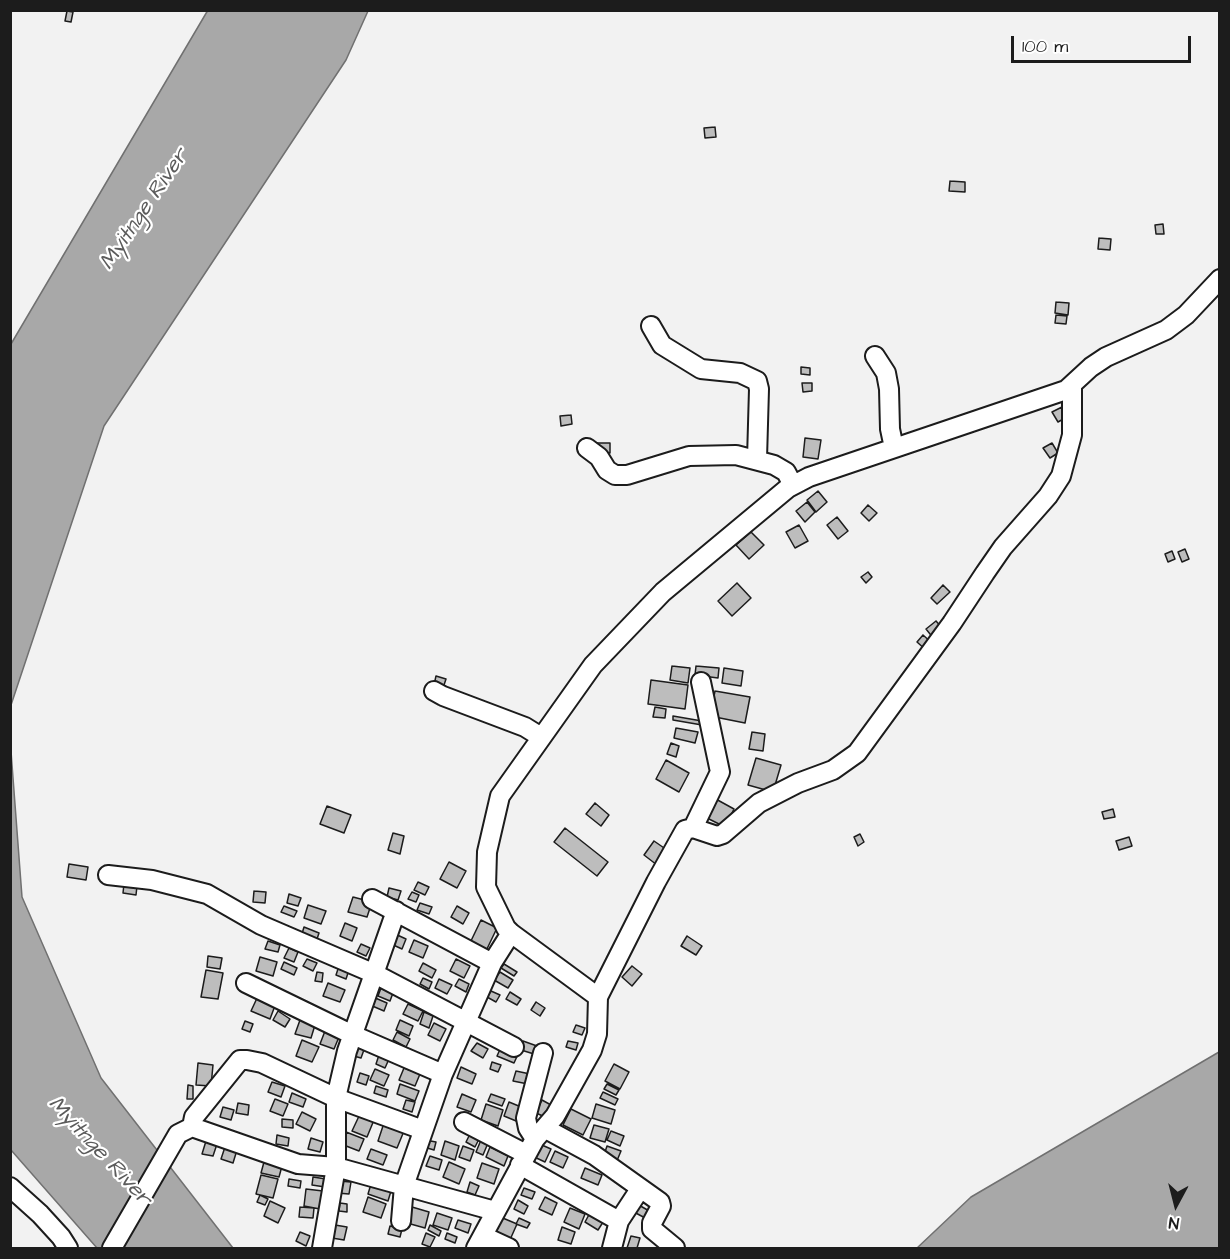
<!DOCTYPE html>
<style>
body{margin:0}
#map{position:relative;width:1230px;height:1259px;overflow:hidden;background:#f2f2f2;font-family:"Architects Daughter",sans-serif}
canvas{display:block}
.frame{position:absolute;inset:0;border:12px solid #1c1c1c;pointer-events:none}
.north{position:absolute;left:1146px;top:1175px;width:60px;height:60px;-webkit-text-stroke:4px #fff;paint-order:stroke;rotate:187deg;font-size:16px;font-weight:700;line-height:24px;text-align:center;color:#1c1c1c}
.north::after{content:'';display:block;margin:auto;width:21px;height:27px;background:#1c1c1c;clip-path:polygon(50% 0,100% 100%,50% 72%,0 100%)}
.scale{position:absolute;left:1011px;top:36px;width:180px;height:27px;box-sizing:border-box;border:3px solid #1c1c1c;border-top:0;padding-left:8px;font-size:18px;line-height:21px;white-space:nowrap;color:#1c1c1c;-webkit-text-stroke:4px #fff;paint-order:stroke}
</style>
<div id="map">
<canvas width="1230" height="1259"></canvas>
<div class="frame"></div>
<div class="north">N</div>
<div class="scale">100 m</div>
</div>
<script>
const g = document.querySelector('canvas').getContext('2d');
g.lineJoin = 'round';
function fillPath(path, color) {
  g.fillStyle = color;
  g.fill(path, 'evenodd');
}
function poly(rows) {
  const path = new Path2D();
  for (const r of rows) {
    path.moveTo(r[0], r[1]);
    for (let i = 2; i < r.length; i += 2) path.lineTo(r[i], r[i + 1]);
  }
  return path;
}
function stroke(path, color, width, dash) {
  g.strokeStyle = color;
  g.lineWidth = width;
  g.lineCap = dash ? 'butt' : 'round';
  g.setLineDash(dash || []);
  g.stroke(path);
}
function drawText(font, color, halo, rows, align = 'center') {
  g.font = font + ' "Architects Daughter",sans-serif';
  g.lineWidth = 4.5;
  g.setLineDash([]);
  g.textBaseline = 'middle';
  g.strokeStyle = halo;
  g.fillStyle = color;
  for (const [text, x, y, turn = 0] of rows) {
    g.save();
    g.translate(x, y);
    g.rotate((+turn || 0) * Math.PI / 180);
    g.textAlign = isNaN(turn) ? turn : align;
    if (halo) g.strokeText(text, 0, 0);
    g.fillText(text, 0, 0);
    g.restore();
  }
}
const water = poly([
 [208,10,368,11,346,60,104,426,11,705,11,344,208,10],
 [10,738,22,897,101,1078,233,1248,97,1248,11,1150,10,738],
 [1219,1052,1219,1248,917,1248,971,1197,1219,1052]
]);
fillPath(water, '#a8a8a8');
stroke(water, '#707070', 1.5);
const building = poly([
 [67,11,73,12,71,22,65,21,67,11],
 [715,127,716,137,705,138,704,128,715,127],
 [950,181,965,182,965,192,949,191,950,181],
 [1163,224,1164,234,1156,234,1155,225,1163,224],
 [1099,238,1111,239,1110,250,1098,249,1099,238],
 [1056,302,1069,303,1068,315,1055,313,1056,302],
 [1056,315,1067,316,1066,324,1055,323,1056,315],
 [801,367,810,368,810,375,801,374,801,367],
 [802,383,812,383,812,391,803,392,802,383],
 [1062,407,1067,417,1058,422,1052,412,1062,407],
 [571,415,572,424,561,426,560,416,571,415],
 [805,438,821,440,818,459,803,457,805,438],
 [597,443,610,443,610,453,597,453,597,443],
 [1052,443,1058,453,1050,458,1043,448,1052,443],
 [818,491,827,502,816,512,807,500,818,491],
 [807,502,815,512,805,522,796,511,807,502],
 [868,505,877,513,869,521,861,513,868,505],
 [837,517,848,531,838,539,827,525,837,517],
 [799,525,808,541,795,548,786,532,799,525],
 [751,532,764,545,749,559,736,545,751,532],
 [1185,549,1189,559,1182,562,1178,552,1185,549],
 [1172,551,1175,559,1168,562,1165,554,1172,551],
 [868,572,872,577,866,583,861,577,868,572],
 [737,583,751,598,732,616,718,601,737,583],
 [943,585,950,592,937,604,931,598,943,585],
 [936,621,944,630,934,639,926,629,936,621],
 [923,635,932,643,926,650,917,642,923,635],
 [672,666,690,668,688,683,670,680,672,666],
 [696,666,719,668,718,678,695,675,696,666],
 [724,668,743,671,741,686,722,683,724,668],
 [436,676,446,679,443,688,434,685,436,676],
 [651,680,688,685,685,709,648,704,651,680],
 [715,691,750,697,745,723,710,716,715,691],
 [655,707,666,709,665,718,653,717,655,707],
 [673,716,702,721,702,725,673,720,673,716],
 [676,728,698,732,695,743,674,738,676,728],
 [752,732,765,734,763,751,749,749,752,732],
 [671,743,679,746,676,757,667,754,671,743],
 [756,758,781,765,773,792,748,785,756,758],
 [666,760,689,773,679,792,656,779,666,760],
 [714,798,734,809,725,827,705,817,714,798],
 [595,803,609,815,601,826,586,814,595,803],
 [327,806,351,815,344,833,320,824,327,806],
 [1113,809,1115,817,1104,819,1102,812,1113,809],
 [565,828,608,862,597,876,554,842,565,828],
 [393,833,404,836,400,854,388,850,393,833],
 [860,834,864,842,858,846,854,837,860,834],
 [1129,837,1132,846,1119,850,1116,841,1129,837],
 [654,841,667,850,657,865,644,855,654,841],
 [449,862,466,871,457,888,440,879,449,862],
 [69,864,88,867,86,880,67,877,69,864],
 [418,882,429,887,425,895,414,890,418,882],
 [124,884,137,886,136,895,123,893,124,884],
 [389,888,401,891,398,900,387,897,389,888],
 [254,891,266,892,265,903,253,902,254,891],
 [412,892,419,895,416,902,408,899,412,892],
 [289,894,301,898,298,906,287,903,289,894],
 [353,897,372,902,367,917,348,912,353,897],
 [420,903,432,907,429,914,417,910,420,903],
 [308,905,326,911,321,924,304,918,308,905],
 [284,906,297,911,294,917,281,912,284,906],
 [457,906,469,913,463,924,451,917,457,906],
 [481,920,497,928,485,953,469,945,481,920],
 [345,923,357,928,352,941,340,936,345,923],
 [304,927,319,933,316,942,301,937,304,927],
 [393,933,406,939,402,949,389,943,393,933],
 [687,936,702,946,696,955,681,946,687,936],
 [414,940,428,946,423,958,409,952,414,940],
 [268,941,280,945,278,952,265,949,268,941],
 [361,944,370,948,366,956,357,952,361,944],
 [289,948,298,952,294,962,284,958,289,948],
 [208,956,222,958,220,969,207,967,208,956],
 [260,957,277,962,273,976,256,971,260,957],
 [307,959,317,963,313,971,303,966,307,959],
 [456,959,470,966,464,978,450,971,456,959],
 [284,962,297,968,294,975,281,969,284,962],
 [423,963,436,970,432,978,419,971,423,963],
 [504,964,517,972,514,976,501,968,504,964],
 [339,966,349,970,346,979,336,975,339,966],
 [632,966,642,974,632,986,622,977,632,966],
 [206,970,223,973,218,999,201,997,206,970],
 [317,972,323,973,322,982,315,981,317,972],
 [500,972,513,980,508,988,494,980,500,972],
 [423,978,432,982,429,989,420,984,423,978],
 [439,979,452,985,447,994,435,988,439,979],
 [459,979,469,984,466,992,455,986,459,979],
 [328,983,345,990,340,1002,323,996,328,983],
 [381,988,393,993,390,1001,378,996,381,988],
 [491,991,500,995,496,1002,487,997,491,991],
 [510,992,521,999,517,1005,506,999,510,992],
 [258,996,276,1003,270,1019,251,1011,258,996],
 [373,997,387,1003,384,1011,370,1005,373,997],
 [536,1002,545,1008,540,1016,531,1010,536,1002],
 [408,1004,423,1011,418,1021,403,1014,408,1004],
 [278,1011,290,1019,285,1027,273,1020,278,1011],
 [424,1012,433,1016,429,1028,420,1024,424,1012],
 [300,1020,315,1025,311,1038,295,1034,300,1020],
 [400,1020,413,1026,409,1036,396,1030,400,1020],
 [245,1021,253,1024,250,1032,242,1029,245,1021],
 [434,1023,446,1029,440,1041,428,1035,434,1023],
 [576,1025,585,1028,582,1035,573,1032,576,1025],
 [325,1031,339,1037,334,1049,320,1044,325,1031],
 [397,1032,410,1039,406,1047,393,1040,397,1032],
 [302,1040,319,1047,312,1062,296,1056,302,1040],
 [523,1041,537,1046,534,1054,521,1050,523,1041],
 [568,1041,578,1043,576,1050,566,1047,568,1041],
 [355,1043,365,1047,361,1058,350,1055,355,1043],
 [477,1043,488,1049,483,1058,471,1051,477,1043],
 [502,1045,519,1052,514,1063,497,1056,502,1045],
 [379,1055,389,1059,385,1068,376,1064,379,1055],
 [492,1062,501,1065,498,1072,490,1069,492,1062],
 [198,1063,213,1065,211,1086,196,1085,198,1063],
 [614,1064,629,1072,620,1089,605,1081,614,1064],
 [461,1067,476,1074,472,1084,457,1078,461,1067],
 [404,1068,420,1074,415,1086,399,1080,404,1068],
 [375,1069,389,1075,384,1086,370,1080,375,1069],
 [516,1071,530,1074,528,1084,513,1081,516,1071],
 [360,1073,369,1076,366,1085,357,1082,360,1073],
 [272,1082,285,1086,281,1097,268,1092,272,1082],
 [400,1084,419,1091,415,1101,397,1094,400,1084],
 [607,1084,619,1090,616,1095,604,1089,607,1084],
 [188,1085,193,1086,193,1099,187,1099,188,1085],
 [376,1086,388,1090,386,1097,374,1093,376,1086],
 [603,1092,618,1099,615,1105,600,1098,603,1092],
 [292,1093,306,1099,303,1107,289,1102,292,1093],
 [462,1094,476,1100,471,1112,457,1107,462,1094],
 [491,1094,505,1099,502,1106,488,1101,491,1094],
 [275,1099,288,1104,283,1116,270,1111,275,1099],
 [406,1100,415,1102,412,1112,403,1109,406,1100],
 [542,1100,551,1105,545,1117,536,1113,542,1100],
 [509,1102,526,1109,521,1123,504,1116,509,1102],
 [238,1103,249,1105,248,1115,236,1113,238,1103],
 [486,1104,503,1110,498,1126,481,1120,486,1104],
 [596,1104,615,1110,611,1124,592,1118,596,1104],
 [223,1107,234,1110,231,1120,220,1117,223,1107],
 [571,1109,591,1119,583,1135,563,1125,571,1109],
 [302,1112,316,1119,310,1131,296,1124,302,1112],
 [360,1114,374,1120,367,1137,352,1131,360,1114],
 [282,1119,293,1120,293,1128,282,1127,282,1119],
 [384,1123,404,1131,397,1148,378,1141,384,1123],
 [594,1125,609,1129,605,1142,590,1138,594,1125],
 [611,1131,624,1136,620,1146,607,1140,611,1131],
 [346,1132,364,1139,359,1151,341,1144,346,1132],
 [471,1132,480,1137,475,1147,466,1142,471,1132],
 [277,1135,289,1138,288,1146,276,1144,277,1135],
 [311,1138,323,1142,320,1152,308,1149,311,1138],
 [425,1140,436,1142,434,1150,424,1147,425,1140],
 [481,1140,488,1143,483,1155,476,1152,481,1140],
 [206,1141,217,1144,213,1156,202,1154,206,1141],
 [445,1141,459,1146,455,1160,441,1155,445,1141],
 [535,1142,551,1149,545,1162,530,1155,535,1142],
 [463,1146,474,1150,470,1161,459,1157,463,1146],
 [607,1146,621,1151,616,1163,603,1158,607,1146],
 [225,1147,237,1150,233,1163,221,1159,225,1147],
 [490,1147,508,1156,504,1166,486,1157,490,1147],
 [371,1149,387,1155,383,1165,367,1159,371,1149],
 [555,1151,568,1157,563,1168,550,1162,555,1151],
 [430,1156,442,1160,439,1170,426,1166,430,1156],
 [264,1162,282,1166,279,1177,261,1173,264,1162],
 [449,1162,465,1169,459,1184,443,1177,449,1162],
 [482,1163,499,1169,494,1184,477,1178,482,1163],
 [585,1168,602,1175,598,1185,581,1178,585,1168],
 [261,1175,278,1179,273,1198,256,1194,261,1175],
 [313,1177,326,1179,325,1187,312,1185,313,1177],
 [289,1179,301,1181,300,1188,288,1186,289,1179],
 [339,1181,351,1182,349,1194,337,1193,339,1181],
 [470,1182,479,1186,475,1195,467,1192,470,1182],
 [371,1184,391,1191,388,1201,368,1194,371,1184],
 [524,1188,535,1192,532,1199,521,1195,524,1188],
 [306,1189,323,1191,320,1209,304,1206,306,1189],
 [260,1195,268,1199,265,1205,257,1202,260,1195],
 [368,1197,386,1204,381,1218,363,1212,368,1197],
 [545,1197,557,1203,552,1215,539,1209,545,1197],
 [518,1200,528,1206,524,1214,514,1209,518,1200],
 [270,1201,285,1208,278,1223,264,1216,270,1201],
 [340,1203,347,1204,347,1212,339,1211,340,1203],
 [637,1204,651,1212,647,1219,632,1211,637,1204],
 [300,1207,314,1208,313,1218,299,1217,300,1207],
 [412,1207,429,1212,425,1228,407,1223,412,1207],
 [570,1208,585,1214,579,1229,564,1222,570,1208],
 [591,1211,605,1219,598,1230,585,1222,591,1211],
 [437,1213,452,1218,448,1230,433,1225,437,1213],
 [498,1216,517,1224,509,1242,489,1234,498,1216],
 [519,1218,530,1223,527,1228,516,1224,519,1218],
 [458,1220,471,1224,468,1233,455,1228,458,1220],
 [335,1225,347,1227,344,1240,332,1238,335,1225],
 [430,1225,441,1231,439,1236,428,1230,430,1225],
 [390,1226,402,1229,400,1237,388,1234,390,1226],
 [562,1227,575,1232,571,1244,558,1240,562,1227],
 [300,1232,310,1236,306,1246,296,1241,300,1232],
 [426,1233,435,1237,430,1247,422,1244,426,1233],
 [447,1233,457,1237,455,1243,445,1239,447,1233],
 [631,1236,640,1238,637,1248,627,1248,631,1236]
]);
fillPath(building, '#bdbdbd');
stroke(building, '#1c1c1c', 1.5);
const minor = poly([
 [651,326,662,345,701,369,740,373,757,381,759,389,757,459],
 [875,356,886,373,889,389,890,429,894,448],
 [587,448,599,457,607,470,615,475,627,475,689,456,736,455,774,465,786,472,793,485],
 [434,691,443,696,525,727,541,737],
 [693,828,720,772,701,682],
 [108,875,152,880,207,894,261,925,375,974,514,1047],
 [372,899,492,963],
 [246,983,353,1035,443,1074],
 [598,997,656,882,685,830,693,828,717,836,723,834,759,803,798,783,833,770,857,753,952,623,985,573,1003,547,1048,496,1061,476,1072,435,1072,385],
 [464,1122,526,1154],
 [192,1127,194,1117,240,1060,247,1060,262,1063,336,1098,423,1130],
 [546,1129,594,1155,660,1202,661,1206,652,1223,652,1229,675,1248],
 [535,1139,528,1128,526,1118,543,1053],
 [520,1165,619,1221],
 [10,1187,40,1214,61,1237,68,1248],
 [401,1221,404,1186,443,1074,492,963,511,933],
 [483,1236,509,1248],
 [112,1248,178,1134,192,1127,298,1164,336,1167,495,1211],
 [322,1248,336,1167,336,1098,347,1051,396,911],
 [476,1248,535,1139,555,1116,592,1050,597,1034,598,997,511,933,506,928,486,887,487,852,500,796,593,665,663,592,788,488,809,477,1066,390,1091,367,1106,357,1166,330,1186,315,1220,279],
 [612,1248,619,1221,640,1189]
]);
stroke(minor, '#1c1c1c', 22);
stroke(minor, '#fff', 18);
drawText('italic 22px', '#5b5b5b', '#fff', [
 ["Myitnge River",145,210,-56],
 ["Myitnge River",99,1152,47]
]);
</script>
